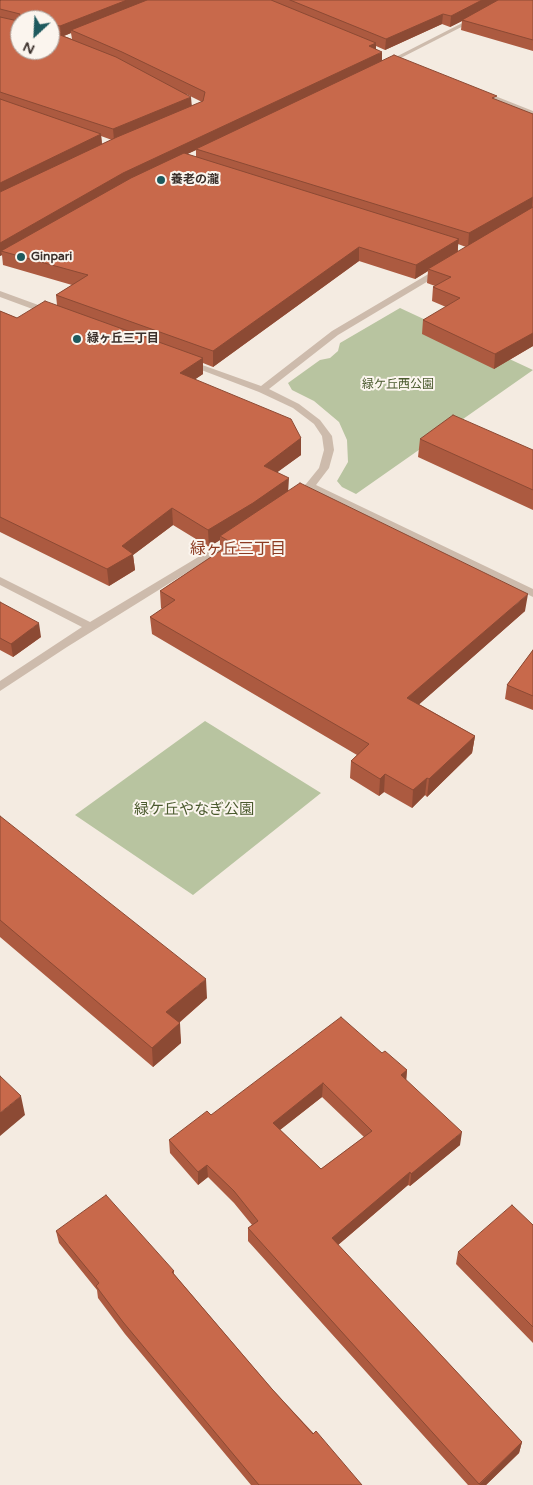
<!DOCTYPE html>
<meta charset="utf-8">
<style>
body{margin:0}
#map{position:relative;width:533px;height:1485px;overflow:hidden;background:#f4ebe1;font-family:"Varela Round",sans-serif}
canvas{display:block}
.north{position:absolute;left:10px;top:10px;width:50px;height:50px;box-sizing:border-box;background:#fbf5ee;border:1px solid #aea6a0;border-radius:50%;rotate:205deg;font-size:14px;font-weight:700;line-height:20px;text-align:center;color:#3b302b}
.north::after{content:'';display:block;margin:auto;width:18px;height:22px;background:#1f5a5e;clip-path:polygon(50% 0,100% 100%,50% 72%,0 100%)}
</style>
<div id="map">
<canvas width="533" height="1485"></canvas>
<div class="north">N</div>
</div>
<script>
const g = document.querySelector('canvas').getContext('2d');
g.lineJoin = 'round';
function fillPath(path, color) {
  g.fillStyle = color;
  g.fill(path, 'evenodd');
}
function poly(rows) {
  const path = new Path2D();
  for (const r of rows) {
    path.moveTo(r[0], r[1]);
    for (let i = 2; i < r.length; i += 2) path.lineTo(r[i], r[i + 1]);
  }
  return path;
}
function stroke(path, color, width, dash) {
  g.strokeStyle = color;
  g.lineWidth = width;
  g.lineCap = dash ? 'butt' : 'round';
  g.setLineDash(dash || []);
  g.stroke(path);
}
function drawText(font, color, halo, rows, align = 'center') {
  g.font = font + ' "Varela Round","Noto Sans JP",sans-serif';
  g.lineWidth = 4;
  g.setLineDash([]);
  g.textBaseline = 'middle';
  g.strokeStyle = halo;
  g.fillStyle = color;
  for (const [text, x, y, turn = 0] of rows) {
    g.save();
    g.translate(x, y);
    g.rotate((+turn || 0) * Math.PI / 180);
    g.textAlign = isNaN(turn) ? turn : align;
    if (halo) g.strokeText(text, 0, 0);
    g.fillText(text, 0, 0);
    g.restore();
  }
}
fillPath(poly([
 [400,308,533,370,356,494,342,487,337,481,348,462,347,440,339,422,314,401,292,390,288,383,320,360,330,358,338,351,340,343],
 [205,721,321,793,193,895,75,815]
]), '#b8c4a0');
fillPath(poly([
 [474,17,479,18,389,64,384,63,474,17],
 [479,92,485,92,533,111,533,116,479,96,479,92],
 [442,266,446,269,445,271,338,335,269,389,299,404,320,420,332,436,334,450,329,468,316,485,533,589,533,597,311,490,298,499,290,499,289,497,290,495,306,484,319,468,324,450,322,436,314,424,293,408,259,392,183,363,188,360,191,361,261,386,332,331,442,266],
 [0,291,52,310,53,312,49,315,46,314,0,297,0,291],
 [235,535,240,538,239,540,67,647,0,691,0,681,82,627,0,585,0,577,90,622,235,535]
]), '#cdbbac');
fillPath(poly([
 [0,0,533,0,533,51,461,30,462,21,450,27,442,24,385,50,376,46,376,49,382,60,533,114,533,346,494,369,422,334,423,320,446,307,432,301,433,287,435,286,427,283,428,271,415,279,359,261,213,367,203,363,203,374,195,379,301,438,301,455,277,472,288,491,525,611,419,704,475,736,472,753,427,797,425,795,412,808,384,792,379,796,350,778,351,761,357,755,152,634,150,617,162,609,161,608,160,591,220,551,220,540,209,547,173,525,133,555,135,570,109,586,0,532,0,311,17,318,57,305,56,295,72,285,3,265,2,255,0,256],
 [20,20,50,20,50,50],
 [71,33,72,39,64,36],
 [186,94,202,102,192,106],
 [101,136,112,140,102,144],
 [196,150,196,157,187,154],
 [458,244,466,247,458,252],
 [420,439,533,450,533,510,418,457],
 [0,602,41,637,13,657,0,650],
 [533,650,533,710,505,699,507,685],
 [0,816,207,998,179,1023,181,1043,153,1067,0,937],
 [382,1053,407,1070,406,1080,460,1145,410,1186,408,1185,338,1245,522,1442,519,1453,486,1485,468,1485,248,1241,248,1228,252,1225,234,1203,208,1177,198,1185,170,1153,169,1140,211,1115],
 [322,1097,364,1137,321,1169,280,1130],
 [533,1225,533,1343,456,1264,458,1252],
 [56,1231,174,1271,174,1274,272,1389,362,1485,251,1485,125,1334,98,1298,97,1290,59,1243]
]), '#ac5a40');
fillPath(poly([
 [127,0,154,0,71,30,71,33,61,37,60,26],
 [482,0,500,0,462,20,462,21,450,27,451,16],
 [443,14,442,24,385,50,386,39],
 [376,43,376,54,369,46],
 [382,52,382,62,196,149,196,150,124,184,1,251,2,255,0,256,0,243,123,173],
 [191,97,192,108,114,140,113,129],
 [101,134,102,145,0,196,0,183],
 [533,197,532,210,468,247,469,233],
 [459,239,457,254,428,269,428,271,415,279,416,265],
 [359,247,359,261,213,367,213,351],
 [533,333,533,346,494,369,495,354],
 [203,358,203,374,181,389,180,373],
 [301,438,301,455,264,482,264,466],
 [289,478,288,494,220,536,220,540,209,547,208,530],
 [172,508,173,525,133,555,135,570,109,586,107,569,122,546],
 [528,594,525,611,406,716,407,698],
 [39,623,41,637,13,657,11,644],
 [475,736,472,753,427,797,429,779],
 [385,774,384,792,379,796,380,779],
 [427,778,425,795,412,808,413,790],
 [206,979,207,998,168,1032,166,1012],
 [180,1023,181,1043,153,1067,152,1048],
 [407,1070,406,1083,401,1075],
 [323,1083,322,1097,272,1136,273,1123],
 [21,1096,25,1115,0,1136,0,1113],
 [462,1132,460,1145,410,1186,411,1174],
 [207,1165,208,1177,198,1185,198,1172],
 [410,1172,408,1185,331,1251,332,1238],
 [522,1442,519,1453,486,1485,479,1485]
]), '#8c4a34');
const building = poly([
 [1,0,127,0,60,26,50,24,50,20,20,20,20,14,0,9,0,1,1,0],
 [147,0,271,0,376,43,369,46,382,52,123,173,0,243,0,192,117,137,203,101,205,92,122,52,71,30,147,0],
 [290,0,482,0,451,16,443,14,386,39,290,0],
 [498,0,533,0,533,40,462,20,498,0],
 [0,17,18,21,20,20,20,50,50,50,50,31,116,57,191,97,113,129,0,92,0,17],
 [394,55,497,96,492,98,533,114,533,197,469,233,196,149,394,55],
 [0,99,101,134,0,183,0,99],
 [184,153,459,239,416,265,359,247,213,351,56,295,88,275,1,251,131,178,184,153],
 [533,207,533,333,495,354,423,320,460,298,433,287,451,277,428,269,533,207],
 [45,301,203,358,180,373,291,419,301,438,264,466,289,478,253,503,208,530,172,508,122,546,133,554,107,569,0,517,0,311,17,318,45,301],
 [453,415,533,450,533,490,420,439,453,415],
 [300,483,528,594,407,698,475,736,429,779,427,778,413,790,385,774,380,779,351,761,369,744,150,617,175,600,160,591,232,543,220,536,300,483],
 [0,602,39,623,11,644,0,638,0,602],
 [533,650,533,696,507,685,533,650],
 [0,816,206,979,166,1012,180,1023,152,1048,0,920,0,816],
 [341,1017,382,1053,385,1051,407,1070,401,1075,462,1132,411,1174,410,1172,332,1238,522,1442,479,1484,248,1228,258,1221,234,1191,207,1165,198,1172,169,1140,207,1111,211,1115,341,1017],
 [323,1083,372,1131,321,1169,273,1123,323,1083],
 [0,1076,21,1096,0,1113,0,1076],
 [106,1195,174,1271,172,1272,272,1389,313,1434,316,1431,362,1485,259,1485,123,1322,96,1286,99,1283,56,1231,106,1195],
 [512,1205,533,1225,533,1327,458,1252,512,1205]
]);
fillPath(building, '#c8694b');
stroke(building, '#8c4a34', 1);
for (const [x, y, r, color] of [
 [161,180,5,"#1f5a5e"],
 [21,257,5,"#1f5a5e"],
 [77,339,5,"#1f5a5e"]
]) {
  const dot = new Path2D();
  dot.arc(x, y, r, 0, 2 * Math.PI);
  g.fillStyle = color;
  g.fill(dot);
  stroke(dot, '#fbf5ee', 2);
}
drawText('bold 12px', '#3b302b', '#fbf5ee', [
 ["養老の瀧",171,180],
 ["Ginpari",31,257],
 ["緑ヶ丘三丁目",87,339]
], 'left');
drawText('12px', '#4a5a2e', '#fbf5ee', [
 ["緑ケ丘西公園",398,385]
]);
drawText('15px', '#4a5a2e', '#fbf5ee', [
 ["緑ケ丘やなぎ公園",194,810]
]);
drawText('16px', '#8c3b22', '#fbf5ee', [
 ["緑ヶ丘三丁目",238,550]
]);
</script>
